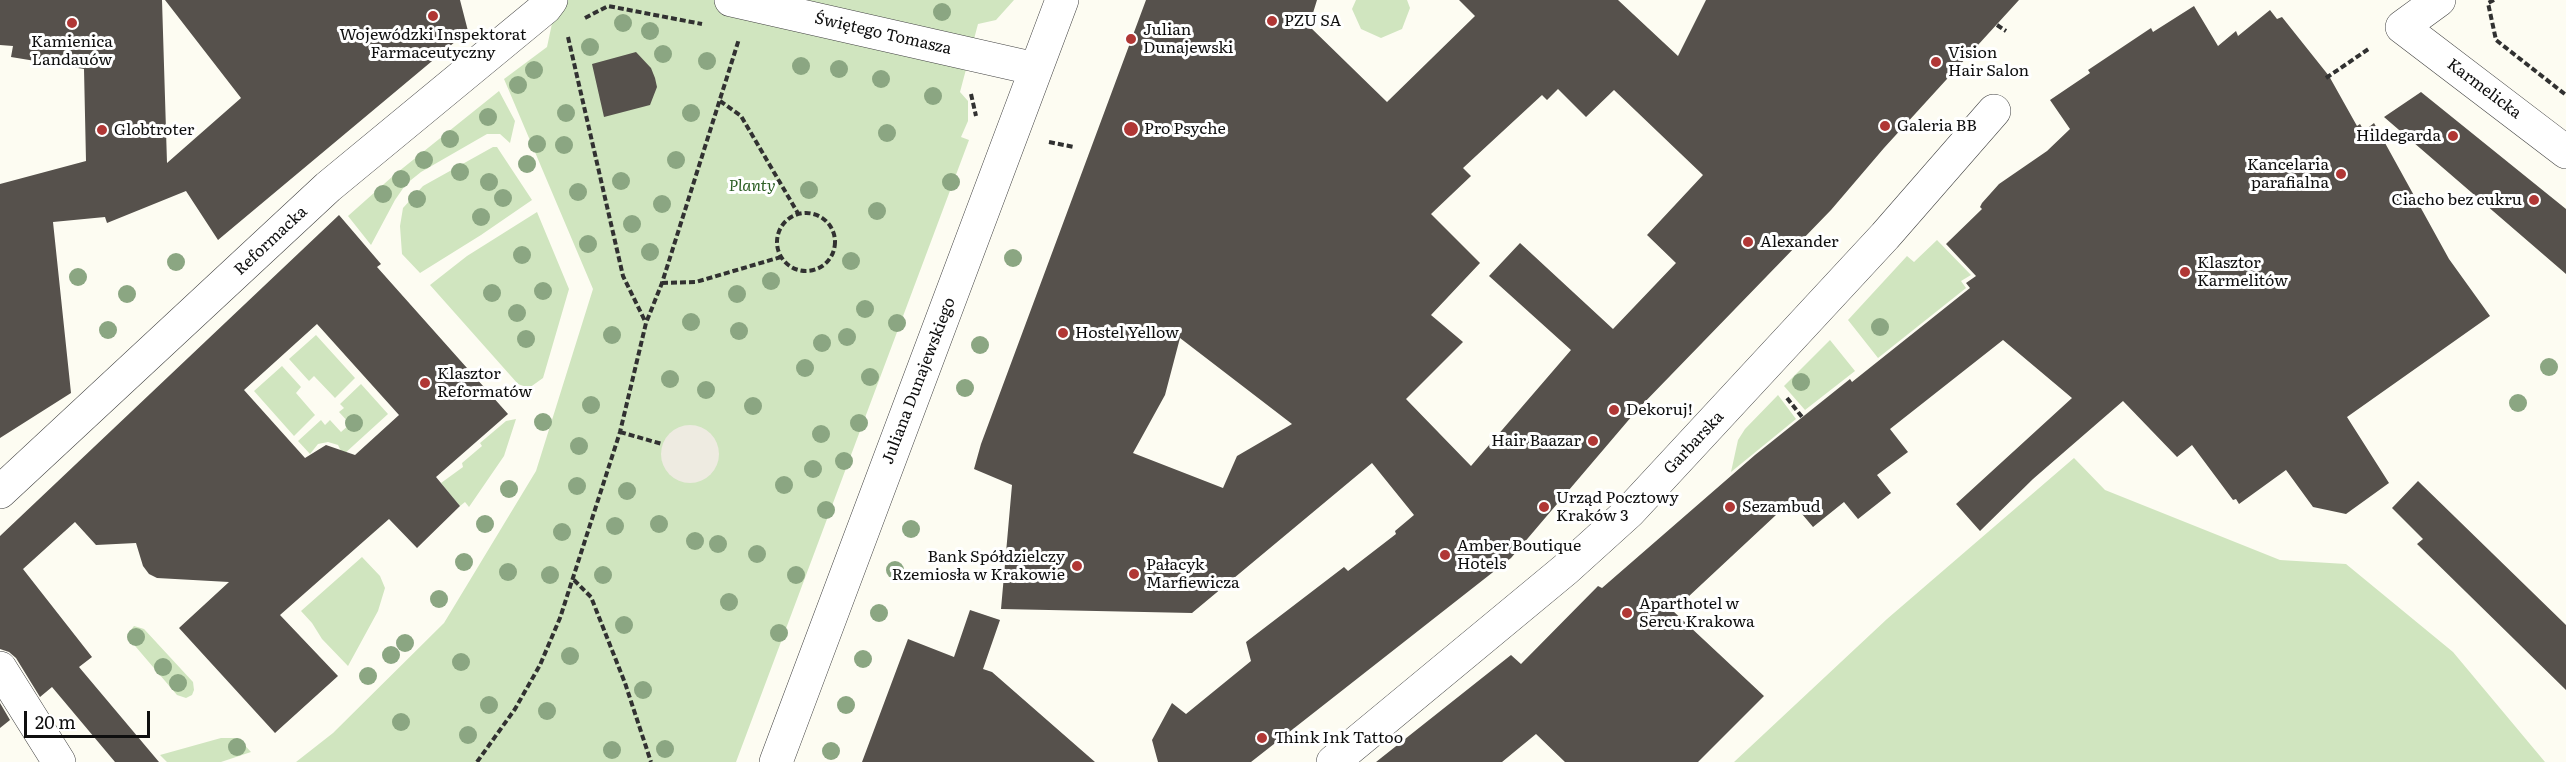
<!DOCTYPE html>
<meta charset="utf-8">
<style>
body{margin:0}
#map{position:relative;width:2566px;height:762px;overflow:hidden;background:#fdfcf2;font-family:Literata,serif}
canvas{display:block}
.scale{position:absolute;left:24px;top:711px;width:126px;height:27px;box-sizing:border-box;border:3px solid #0f0f0f;border-top:0;padding-left:8px;font-size:18px;line-height:21px;white-space:nowrap;color:#0f0f0f;-webkit-text-stroke:4px #fff;paint-order:stroke}
</style>
<div id="map">
<canvas width="2566" height="762"></canvas>
<div class="scale">20 m</div>
</div>
<script>
const g = document.querySelector('canvas').getContext('2d');
g.lineJoin = 'round';
function fillPath(path, color) {
  g.fillStyle = color;
  g.fill(path, 'evenodd');
}
function poly(rows) {
  const path = new Path2D();
  for (const r of rows) {
    if (r.length === 3) {
      path.moveTo(r[0] + r[2], r[1]);
      path.arc(r[0], r[1], r[2], 0, 2 * Math.PI);
      continue;
    }
    path.moveTo(r[0], r[1]);
    for (let i = 2; i < r.length; i += 2) path.lineTo(r[i], r[i + 1]);
  }
  return path;
}
function stroke(path, color, width, dash) {
  g.strokeStyle = color;
  g.lineWidth = width;
  g.lineCap = dash ? 'butt' : 'round';
  g.setLineDash(dash || []);
  g.stroke(path);
}
function drawText(font, color, halo, rows, align = 'center') {
  g.font = font + ' Literata,serif';
  g.lineWidth = 6;
  g.setLineDash([]);
  g.textBaseline = 'middle';
  g.strokeStyle = halo;
  g.fillStyle = color;
  for (const [text, x, y, turn = 0] of rows) {
    g.save();
    g.translate(x, y);
    g.rotate((+turn || 0) * Math.PI / 180);
    g.textAlign = isNaN(turn) ? turn : align;
    if (halo) g.strokeText(text, 0, 0);
    g.fillText(text, 0, 0);
    g.restore();
  }
}
fillPath(poly([
 [557,0,1014,0,996,20,978,24,960,92,968,101,968,121,961,137,969,140,736,762,296,762,333,733,444,623,536,471,593,289,504,79,547,47],
 [1356,0,1407,0,1410,8,1402,29,1381,38,1361,29,1352,9],
 [499,91,515,121,510,143,500,134,487,134,421,172,406,184,395,200,371,245,348,216,393,176],
 [493,147,497,147,532,200,481,235,420,273,402,254,400,226,403,208,423,186],
 [537,212,569,289,543,378,529,388,518,384,430,285,467,256],
 [1937,240,1971,275,1961,281,1966,288,1878,358,1848,320,1907,256,1914,262],
 [316,335,355,378,335,398,314,376,309,381,289,359],
 [1830,340,1855,371,1805,410,1784,386],
 [282,366,301,387,296,393,315,415,294,436,254,391],
 [361,384,388,414,343,455,338,445,328,442,318,444,310,454,298,441,321,420,325,425,330,420,341,432,350,424,339,412,344,408,340,404],
 [1778,395,1796,419,1731,472,1738,440,1745,429],
 [516,419,504,456,469,507,465,502,460,506,441,483,463,467,462,463,482,446,480,443,506,421],
 [2074,458,2105,490,2280,560,2346,564,2453,652,2545,762,1734,762,1887,619],
 [362,557,380,576,385,588,378,611,348,666,322,639,312,623,301,611],
 [134,626,144,629,193,682,194,690,192,695,186,698,177,695,130,640,128,634],
 [221,738,238,738,251,752,221,762,167,762,160,755]
]), '#d0e5bf');
fillPath(poly([
 [690,454,29]
]), '#eeebe1');
fillPath(poly([
 [0,0,162,0,167,163,241,98,165,0,460,0,468,31,218,240,186,191,107,223,105,217,53,222,71,393,0,438,0,184,86,161,84,69,11,57,13,46,0,45],
 [1146,0,1317,0,1309,26,1387,102,1475,16,1459,0,1618,0,1678,56,1706,0,2019,0,1884,148,1831,210,1638,409,1511,558,1251,762,1158,762,1152,740,1172,703,1186,714,1251,661,1246,642,1344,567,1348,571,1396,534,1395,531,1414,515,1372,463,1192,613,1001,609,1012,485,974,469,981,444],
 [1558,89,1586,117,1614,90,1703,175,1647,235,1676,263,1613,329,1520,243,1489,276,1571,350,1471,466,1406,399,1463,342,1431,315,1480,263,1431,214,1471,176,1463,168,1542,95,1547,100],
 [1180,338,1292,424,1237,456,1223,488,1133,453,1165,395],
 [2194,6,2218,46,2236,31,2238,36,2270,10,2277,19,2282,17,2329,76,2357,126,2360,124,2364,131,2374,123,2449,259,2490,316,2347,417,2389,483,2346,514,2313,507,2286,470,2239,504,2236,499,2233,500,2192,445,2177,457,2123,401,2033,479,1980,531,1956,504,2072,398,2003,340,1890,429,1908,452,1877,475,1891,493,1858,519,1844,502,1813,527,1791,501,1673,611,1764,696,1698,762,1565,762,1536,734,1502,762,1376,762,1511,655,1521,664,1598,586,1602,588,1755,455,1850,379,1852,382,1970,288,1966,283,1976,276,1946,244,1982,209,1980,207,1982,203,1999,184,2047,151,2070,129,2050,100,2090,73,2088,70,2151,28,2153,32],
 [636,52,651,68,655,78,657,87,650,105,604,117,592,64],
 [2421,92,2566,209,2566,274,2384,117],
 [339,215,381,264,377,267,508,414,436,477,460,506,417,548,389,519,280,615,338,676,275,733,179,628,229,582,157,578,149,574,143,566,136,543,96,545,75,522,23,569,92,657,79,667,159,762,115,762,52,687,40,697,16,658,9,652,0,649,0,536],
 [317,324,399,415,355,455,326,445,305,458,244,390],
 [2418,481,2566,625,2566,690,2417,544,2423,539,2392,508],
 [970,610,1000,620,983,669,992,672,1095,762,862,762,908,639,954,657],
 [0,703,10,720,0,728]
]), '#56514c');
const minor = poly([
 [731,0,1036,69],
 [2439,0,2402,27,2566,152],
 [0,492,328,187,545,8,551,0],
 [0,668,59,762],
 [776,762,1062,0],
 [1333,762,1566,569,1629,512,1885,236,1994,111]
]);
stroke(minor, '#424242', 34);
stroke(poly([
 [2494,0,2488,3,2496,40,2566,95],
 [585,18,608,6,702,24],
 [1997,25,2006,31],
 [568,37,623,276,645,321],
 [2326,78,2370,48],
 [971,94,976,116],
 [720,101,741,116,799,215],
 [1049,142,1074,147],
 [806,242,29],
 [662,283,696,282,781,257],
 [1787,398,1802,417],
 [620,432,662,444],
 [574,580,591,597,625,683,651,762],
 [477,762,515,709,540,665,560,618,620,432,646,323,662,283,739,39]
]), '#313131', 4, [6, 3]);
stroke(minor, '#fff', 33);
g.fillStyle = '#8ba682';
for (const [x, y] of [
 [942,12],
 [623,23],
 [650,31],
 [590,47],
 [663,54],
 [707,61],
 [801,66],
 [839,69],
 [534,70],
 [881,79],
 [518,85],
 [933,96],
 [566,113],
 [691,113],
 [488,117],
 [887,133],
 [450,139],
 [537,144],
 [564,145],
 [424,160],
 [676,160],
 [527,164],
 [460,172],
 [401,179],
 [621,181],
 [489,182],
 [951,182],
 [809,190],
 [578,192],
 [383,194],
 [503,198],
 [417,199],
 [662,204],
 [877,211],
 [481,217],
 [632,224],
 [588,244],
 [650,252],
 [522,255],
 [1013,258],
 [851,261],
 [176,262],
 [78,277],
 [771,281],
 [543,291],
 [492,293],
 [127,294],
 [737,294],
 [865,309],
 [517,313],
 [691,322],
 [897,323],
 [1880,327],
 [108,330],
 [739,331],
 [612,335],
 [847,337],
 [526,339],
 [822,343],
 [980,345],
 [2549,367],
 [805,368],
 [870,377],
 [670,379],
 [1801,382],
 [965,388],
 [706,390],
 [2518,403],
 [591,405],
 [753,406],
 [543,422],
 [354,423],
 [859,423],
 [821,434],
 [579,446],
 [844,461],
 [813,469],
 [784,485],
 [577,486],
 [509,489],
 [627,491],
 [826,510],
 [485,524],
 [659,524],
 [615,526],
 [911,529],
 [562,532],
 [695,541],
 [718,544],
 [757,554],
 [464,562],
 [895,570],
 [508,572],
 [550,575],
 [603,575],
 [796,575],
 [439,599],
 [729,602],
 [879,613],
 [624,625],
 [779,633],
 [136,637],
 [405,643],
 [391,655],
 [570,656],
 [863,659],
 [461,662],
 [163,667],
 [368,676],
 [178,683],
 [643,690],
 [489,705],
 [846,705],
 [547,711],
 [401,722],
 [468,735],
 [237,747],
 [665,749],
 [612,750],
 [831,751]
]) {
  g.beginPath();
  g.arc(x, y, 9, 0, 2 * Math.PI);
  g.fill();
}
for (const [x, y, r, color] of [
 [433,16,6,"#b03735"],
 [1272,21,6,"#b03735"],
 [72,23,6,"#b03735"],
 [1131,39,6,"#b03735"],
 [1936,62,6,"#b03735"],
 [1885,126,6,"#b03735"],
 [1131,129,8,"#b03735"],
 [102,130,6,"#b03735"],
 [2453,136,6,"#b03735"],
 [2341,174,6,"#b03735"],
 [2534,200,6,"#b03735"],
 [1748,242,6,"#b03735"],
 [2185,272,6,"#b03735"],
 [1063,333,6,"#b03735"],
 [425,383,6,"#b03735"],
 [1614,410,6,"#b03735"],
 [1593,441,6,"#b03735"],
 [1544,507,6,"#b03735"],
 [1730,507,6,"#b03735"],
 [1445,555,6,"#b03735"],
 [1077,566,6,"#b03735"],
 [1134,574,6,"#b03735"],
 [1627,613,6,"#b03735"],
 [1262,738,6,"#b03735"]
]) {
  const dot = new Path2D();
  dot.arc(x, y, r, 0, 2 * Math.PI);
  g.fillStyle = color;
  g.fill(dot);
  stroke(dot, '#fff', 2);
}
drawText('16px', '#0f0f0f', '#fff', [
 ["PZU SA",1284,21],
 ["Julian",1143,30],
 ["Dunajewski",1143,48],
 ["Wojewódzki Inspektorat",433,35,"center"],
 ["Farmaceutyczny",433,53,"center"],
 ["Kamienica",72,42,"center"],
 ["Landauów",72,60,"center"],
 ["Vision",1948,53],
 ["Hair Salon",1948,71],
 ["Galeria BB",1897,126],
 ["Pro Psyche",1144,129],
 ["Globtroter",114,130],
 ["Hildegarda",2441,136,"right"],
 ["Kancelaria",2329,165,"right"],
 ["parafialna",2329,183,"right"],
 ["Ciacho bez cukru",2522,200,"right"],
 ["Alexander",1760,242],
 ["Klasztor",2197,263],
 ["Karmelitów",2197,281],
 ["Hostel Yellow",1075,333],
 ["Klasztor",437,374],
 ["Reformatów",437,392],
 ["Dekoruj!",1626,410],
 ["Hair Baazar",1581,441,"right"],
 ["Urząd Pocztowy",1556,498],
 ["Kraków 3",1556,516],
 ["Sezambud",1742,507],
 ["Amber Boutique",1457,546],
 ["Hotels",1457,564],
 ["Bank Spółdzielczy",1065,557,"right"],
 ["Rzemiosła w Krakowie",1065,575,"right"],
 ["Pałacyk",1146,565],
 ["Marfiewicza",1146,583],
 ["Aparthotel w",1639,604],
 ["Sercu Krakowa",1639,622],
 ["Think Ink Tattoo",1274,738]
], 'left');
drawText('16px', '#0f0f0f', '#fff', [
 ["Świętego Tomasza",883,34,13],
 ["Karmelicka",2484,89,37],
 ["Reformacka",271,241,-43],
 ["Juliana Dunajewskiego",919,381,-69],
 ["Garbarska",1694,443,-47]
]);
drawText('italic 16px', '#2e6026', '#fff', [
 ["Planty",752,186]
]);
</script>
